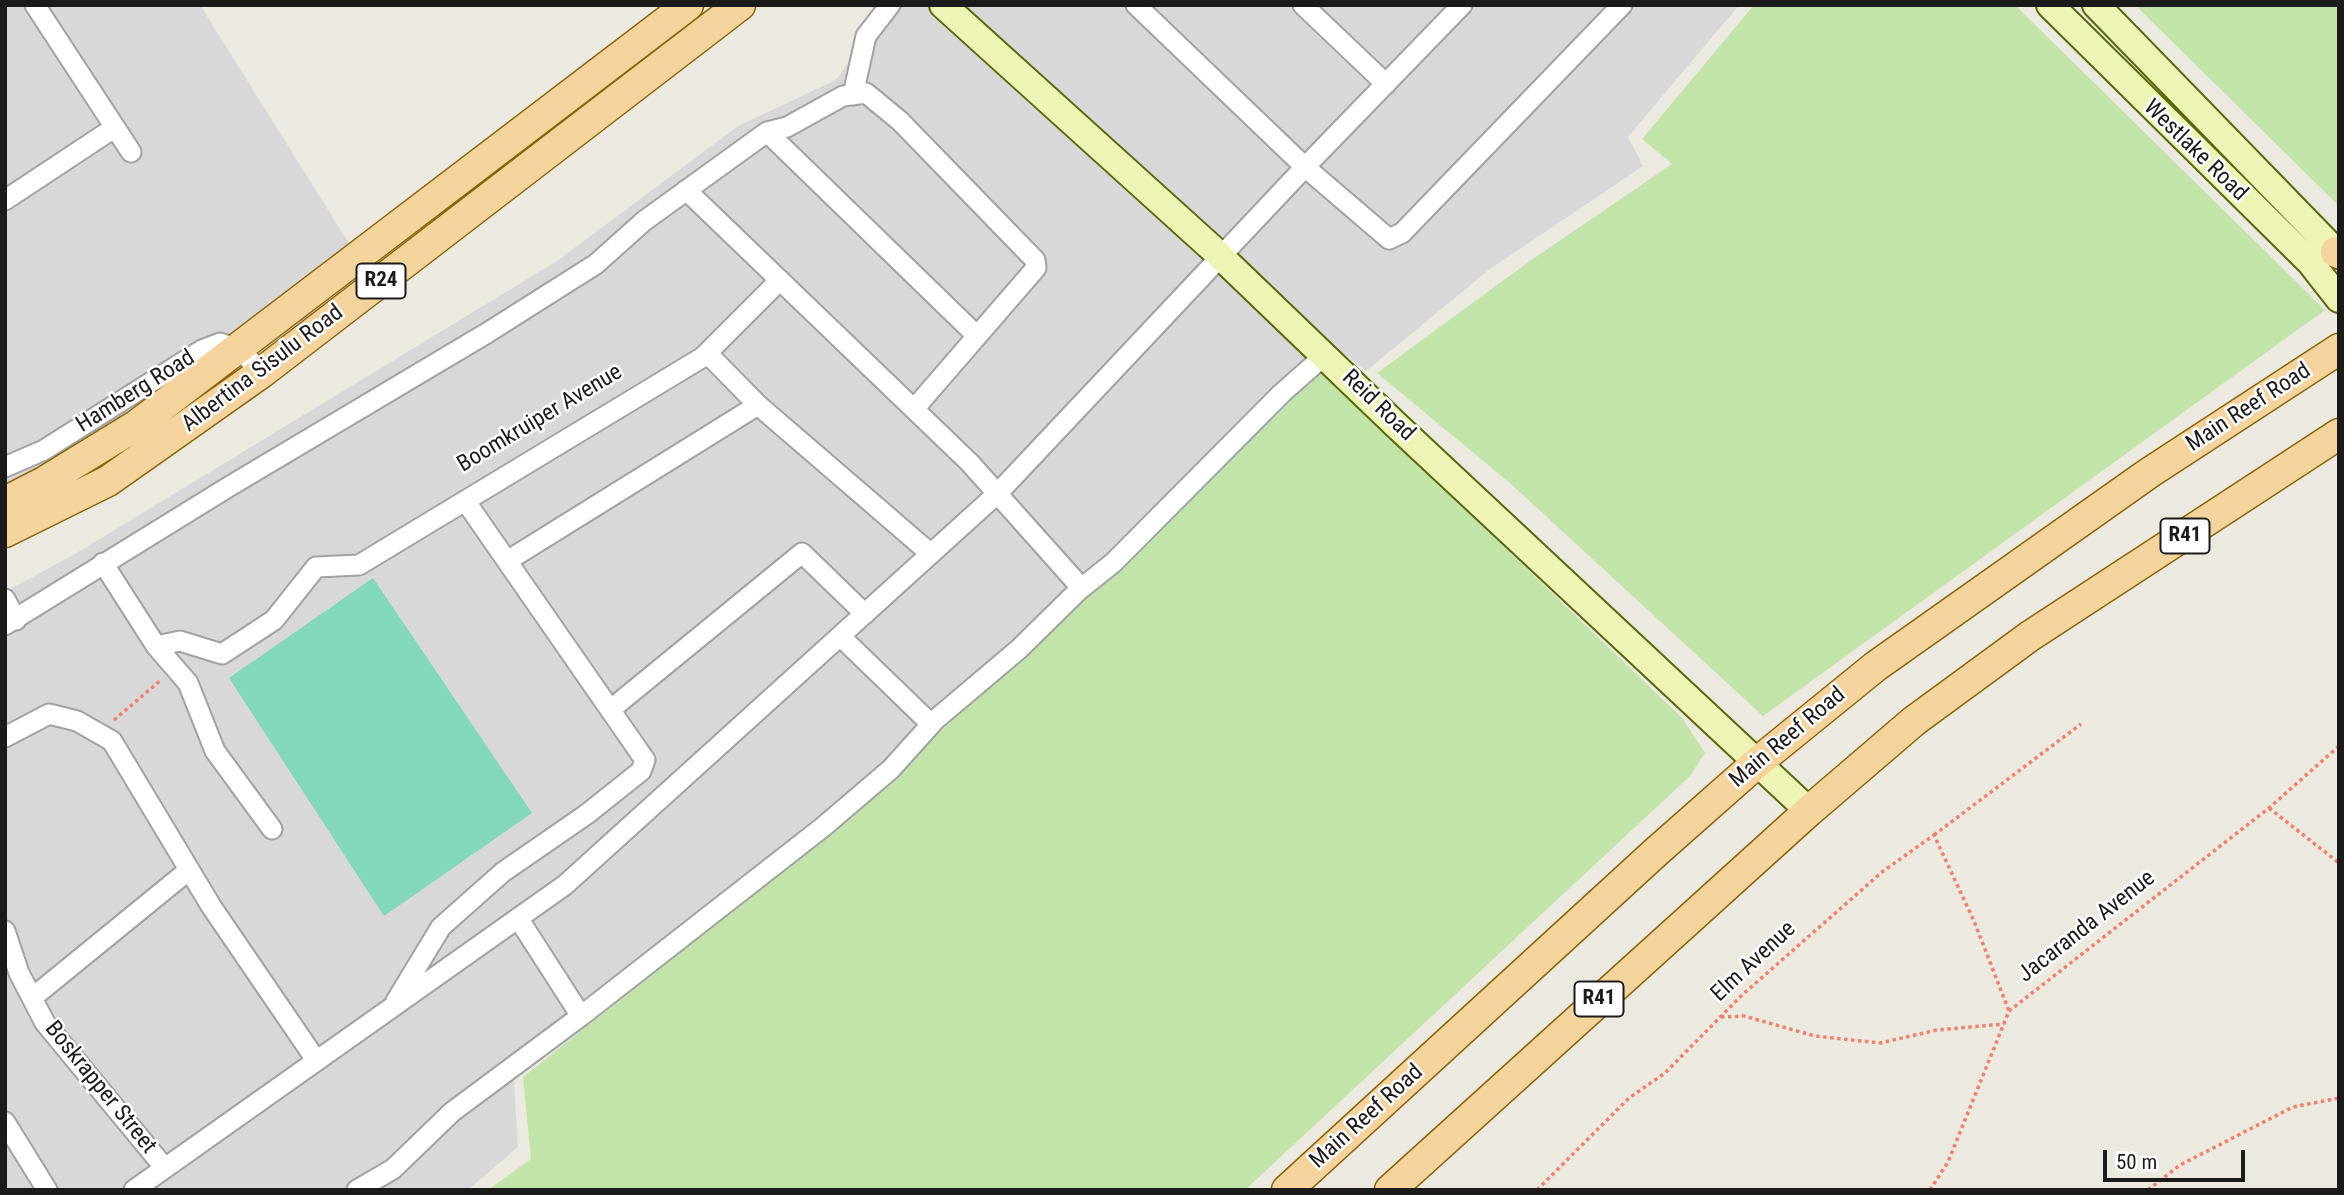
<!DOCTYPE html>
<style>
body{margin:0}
#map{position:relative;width:2344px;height:1195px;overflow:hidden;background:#ece9e1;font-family:"Roboto Condensed",sans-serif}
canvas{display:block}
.frame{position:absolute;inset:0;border:7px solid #1b1b1b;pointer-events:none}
.scale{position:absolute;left:2103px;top:1150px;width:142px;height:32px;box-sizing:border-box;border:4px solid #1b1b1b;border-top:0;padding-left:9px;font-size:21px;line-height:24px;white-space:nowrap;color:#1b1b1b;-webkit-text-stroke:5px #fff;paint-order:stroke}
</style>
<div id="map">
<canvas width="2344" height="1195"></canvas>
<div class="frame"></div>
<div class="scale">50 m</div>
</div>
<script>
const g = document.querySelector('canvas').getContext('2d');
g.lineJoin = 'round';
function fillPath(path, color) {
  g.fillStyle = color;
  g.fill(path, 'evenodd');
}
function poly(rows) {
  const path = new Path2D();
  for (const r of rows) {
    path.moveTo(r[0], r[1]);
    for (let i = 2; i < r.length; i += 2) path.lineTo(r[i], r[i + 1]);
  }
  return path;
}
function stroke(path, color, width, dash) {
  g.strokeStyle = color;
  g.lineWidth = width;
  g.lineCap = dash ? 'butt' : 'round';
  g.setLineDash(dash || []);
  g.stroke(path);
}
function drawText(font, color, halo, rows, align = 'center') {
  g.font = font + ' "Roboto Condensed",sans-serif';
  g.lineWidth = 5;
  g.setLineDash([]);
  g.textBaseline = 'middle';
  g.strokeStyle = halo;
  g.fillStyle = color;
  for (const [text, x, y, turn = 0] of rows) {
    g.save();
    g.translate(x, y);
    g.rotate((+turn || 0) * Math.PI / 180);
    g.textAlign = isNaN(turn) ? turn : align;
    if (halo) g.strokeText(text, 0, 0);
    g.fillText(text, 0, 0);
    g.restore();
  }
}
fillPath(poly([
 [5,5,200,5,380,293,5,538],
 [890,5,1739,5,1628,137,1643,166,1490,269,1366,371,1334,346,955,711,513,1068,518,1147,468,1190,5,1190,5,592,80,551,557,261,738,126,836,80]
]), '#d9d8d8');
fillPath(poly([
 [1754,5,2015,5,2325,310,1763,716,1511,484,1377,373,1527,263,1672,164,1642,139],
 [2135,5,2339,5,2339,206],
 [1316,366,1683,719,1705,753,1689,777,1245,1190,488,1190,531,1159,523,1077,793,863,1045,638,1168,520]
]), '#c3e4a9');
fillPath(poly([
 [373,578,532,813,384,916,229,678]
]), '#83d7bb');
const street = poly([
 [35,5,131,152],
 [1303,5,1386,84],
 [1462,5,1305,167,1389,239,1402,233,1622,5],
 [853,95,866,36,890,5],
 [767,132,975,334],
 [686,190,970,463,1077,583],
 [5,200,114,128],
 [707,353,758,405,931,554],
 [5,467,44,450,202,350,220,343,240,349,261,373],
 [507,561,758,405],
 [103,563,156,646,180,641,222,654,274,620,316,567,359,565,703,357,780,280],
 [5,599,16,620],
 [5,625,230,486,487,333,596,264,644,221,767,132,787,127,843,96,866,93,900,121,1035,260,1036,268,914,409],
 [840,636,931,724],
 [156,646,188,683,215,751,272,829],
 [610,710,802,553,865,614],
 [5,737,49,714,77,721,112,741,211,906,316,1060],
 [518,918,581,1016],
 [5,931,19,973,45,1023,164,1167],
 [32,998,189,870],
 [396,1001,441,927,503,872,587,814,641,771,645,760,466,502],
 [5,1122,47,1190],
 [134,1190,565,885,998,493,1305,167,1136,5],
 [357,1190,393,1169,452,1112,581,1016,823,827,891,769,935,720,1019,649,1079,590,1113,563,1282,393,1325,355]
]);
const secondary = poly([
 [943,5,1215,251,1395,424,1809,811],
 [2050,5,2310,262,2339,299],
 [2096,5,2339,255]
]);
const primary = poly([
 [2336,252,2339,253],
 [5,502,44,482,137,425,688,5],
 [5,532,108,481,261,373,740,5],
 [1287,1190,1656,852,1759,761,1876,666,2149,473,2339,349],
 [1390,1190,1809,811,1914,721,2030,636,2339,434]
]);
stroke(street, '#a2a2a2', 23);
stroke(secondary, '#59680b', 30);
stroke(primary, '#886409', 33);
stroke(poly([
 [114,720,161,680],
 [2269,808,2339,863],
 [1934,835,2081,724],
 [1721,1017,1744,1016,1815,1036,1880,1043,1937,1030,2004,1024],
 [1537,1190,1629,1098,1665,1073,1741,996,1882,872,1934,835,1974,921,2009,1011],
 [1930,1190,1948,1162,2009,1011,2269,808,2339,746],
 [2148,1190,2180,1165,2293,1107,2339,1098]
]), '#f0816d', 3.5, [3.5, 3.5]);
stroke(street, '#fff', 19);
stroke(secondary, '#eef4b6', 26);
stroke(primary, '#f5d39c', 30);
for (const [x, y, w] of [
 [381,281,49],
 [2185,536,49],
 [1599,999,49]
]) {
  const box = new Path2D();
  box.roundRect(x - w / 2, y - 17.5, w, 35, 5);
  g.fillStyle = '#fff';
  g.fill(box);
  stroke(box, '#1b1b1b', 2);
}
drawText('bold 21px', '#1b1b1b', null, [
 ["R24",381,281],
 ["R41",2185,536],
 ["R41",1599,999]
]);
drawText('23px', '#1b1b1b', '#fff', [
 ["Westlake Road",2195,151,44],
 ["Albertina Sisulu Road",263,369,-37],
 ["Hamberg Road",136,392,-32],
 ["Reid Road",1378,406,44],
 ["Main Reef Road",2249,408,-33],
 ["Boomkruiper Avenue",540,419,-31],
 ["Main Reef Road",1788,738,-40],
 ["Jacaranda Avenue",2087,927,-38],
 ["Elm Avenue",1754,962,-43],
 ["Boskrapper Street",100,1088,51],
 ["Main Reef Road",1367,1117,-42]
]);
</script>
